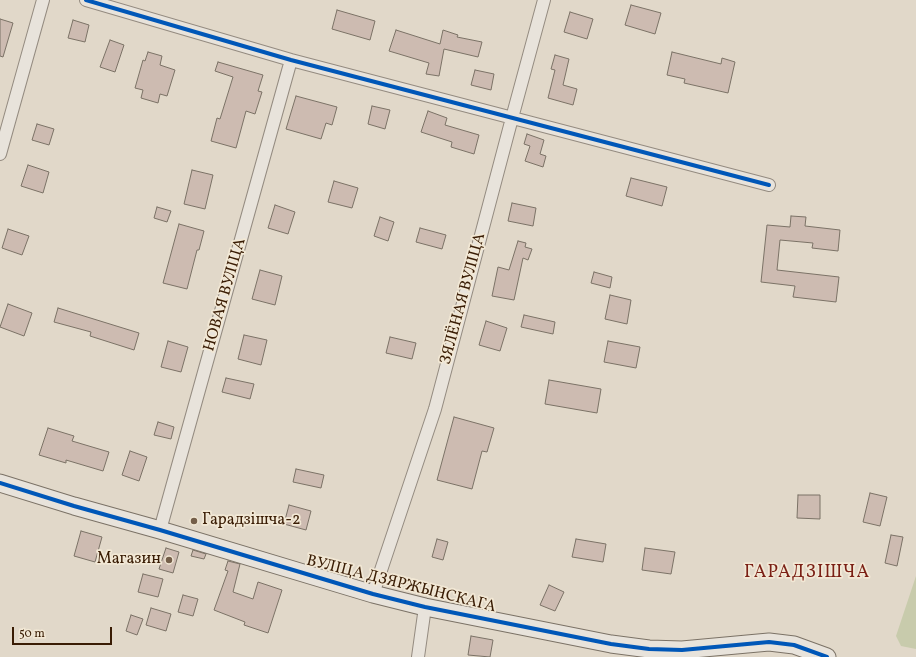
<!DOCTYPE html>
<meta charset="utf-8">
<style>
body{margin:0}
#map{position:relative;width:916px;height:657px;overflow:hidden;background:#e1d8c9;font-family:Vollkorn,serif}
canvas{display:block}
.scale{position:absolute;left:12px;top:627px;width:100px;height:18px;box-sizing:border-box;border:2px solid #391c04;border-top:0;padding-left:5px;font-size:12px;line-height:14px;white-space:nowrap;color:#391c04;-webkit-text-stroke:3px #f2e8d5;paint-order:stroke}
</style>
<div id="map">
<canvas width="916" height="657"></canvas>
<div class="scale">50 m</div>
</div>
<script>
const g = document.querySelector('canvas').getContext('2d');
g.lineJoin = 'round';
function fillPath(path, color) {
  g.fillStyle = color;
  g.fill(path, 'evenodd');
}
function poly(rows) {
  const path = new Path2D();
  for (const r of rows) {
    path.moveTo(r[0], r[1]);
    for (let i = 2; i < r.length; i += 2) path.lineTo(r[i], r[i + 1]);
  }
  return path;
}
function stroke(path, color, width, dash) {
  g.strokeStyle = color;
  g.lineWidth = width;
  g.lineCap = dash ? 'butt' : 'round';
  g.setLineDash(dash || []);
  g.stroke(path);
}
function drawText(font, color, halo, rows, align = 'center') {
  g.font = font + ' Vollkorn,serif';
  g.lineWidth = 3.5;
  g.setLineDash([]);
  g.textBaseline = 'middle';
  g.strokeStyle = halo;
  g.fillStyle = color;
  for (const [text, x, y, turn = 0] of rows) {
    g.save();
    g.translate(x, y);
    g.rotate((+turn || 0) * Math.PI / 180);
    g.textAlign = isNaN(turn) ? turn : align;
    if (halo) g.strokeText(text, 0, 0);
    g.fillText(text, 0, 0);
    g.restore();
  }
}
fillPath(poly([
 [916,576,916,649,901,646,896,636]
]), '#c8cbac');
const building = poly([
 [631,5,661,13,655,34,625,25,631,5],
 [337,10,375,21,370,40,332,29,337,10],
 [570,12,593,19,587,39,564,32,570,12],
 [0,19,13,23,3,57,0,56,0,19],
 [73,20,89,25,85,42,68,38,73,20],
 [396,30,440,44,443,30,458,35,457,37,482,42,478,57,444,49,439,76,426,74,429,63,389,51,396,30],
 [110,40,124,45,115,72,100,67,110,40],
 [148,52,162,56,160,65,175,70,167,96,160,94,158,103,141,98,143,90,135,88,143,60,145,61,148,52],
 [672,52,721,64,722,58,735,62,728,93,684,83,685,79,667,75,672,52],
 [555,55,569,59,563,85,577,89,573,105,548,98,555,70,551,69,555,55],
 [218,62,263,75,258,91,262,92,255,114,246,111,236,148,211,141,217,118,220,119,233,77,215,71,218,62],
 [475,70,494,74,491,90,471,85,475,70],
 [296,96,337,107,332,125,326,123,321,139,286,129,296,96],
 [372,106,390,110,385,129,368,124,372,106],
 [428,111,447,118,445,125,479,135,474,154,451,147,452,142,421,132,428,111],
 [37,124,54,129,49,145,32,140,37,124],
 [527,134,544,140,540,154,546,156,543,167,525,161,530,146,524,144,527,134],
 [28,165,49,172,43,193,21,186,28,165],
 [192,170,213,175,205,209,184,204,192,170],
 [631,178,667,187,662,206,626,196,631,178],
 [334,181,358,188,352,208,328,202,334,181],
 [512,203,536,208,533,226,508,221,512,203],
 [275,205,295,212,288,234,268,228,275,205],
 [157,207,171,211,167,222,154,218,157,207],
 [791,216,806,217,805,226,840,230,838,251,812,248,813,243,780,240,777,270,839,277,836,302,793,297,795,286,761,282,767,225,790,227,791,216],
 [380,217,394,222,388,241,374,236,380,217],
 [179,224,204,231,199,250,197,250,187,289,163,283,179,224],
 [420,228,446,235,442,249,416,242,420,228],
 [8,229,29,236,22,255,2,248,8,229],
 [518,241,526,243,525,247,532,249,528,260,523,258,514,300,492,296,498,267,509,270,518,241],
 [260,270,282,276,275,305,252,299,260,270],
 [594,272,612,277,610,288,591,283,594,272],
 [610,295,631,300,627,324,605,319,610,295],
 [8,304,32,313,24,336,0,327,8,304],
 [58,308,139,333,134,350,90,336,91,332,54,322,58,308],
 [524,315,555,322,553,334,521,327,524,315],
 [486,321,507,328,500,351,479,345,486,321],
 [244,335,267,340,261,365,238,359,244,335],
 [390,337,416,343,412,359,386,353,390,337],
 [168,341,188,347,181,372,161,367,168,341],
 [608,341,640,347,636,368,604,362,608,341],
 [226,378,254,384,250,399,222,392,226,378],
 [549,380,601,389,597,413,545,404,549,380],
 [454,417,494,428,487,452,482,451,472,489,437,480,454,417],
 [158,422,174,427,171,439,154,435,158,422],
 [48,428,74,436,72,441,109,452,103,471,66,460,66,463,39,455,48,428],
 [130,451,147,457,139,481,122,475,130,451],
 [296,469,324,475,321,488,293,482,296,469],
 [870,493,887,497,880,526,863,522,870,493],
 [798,495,820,495,820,519,797,518,798,495],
 [289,505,311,511,306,530,284,524,289,505],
 [81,531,102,537,95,562,74,556,81,531],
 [891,535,903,537,897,566,885,563,891,535],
 [437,539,448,542,443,560,432,557,437,539],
 [576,539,606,544,603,562,572,557,576,539],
 [166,548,179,552,173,573,159,569,166,548],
 [645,548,675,552,671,574,642,570,645,548],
 [193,550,206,554,204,559,191,556,193,550],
 [228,561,240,564,233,592,253,599,258,582,282,590,268,633,244,625,245,622,214,610,228,571,225,570,228,561],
 [143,574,163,579,158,597,138,592,143,574],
 [549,585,564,592,555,611,540,605,549,585],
 [183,595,198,599,193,616,178,612,183,595],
 [151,608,171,614,166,631,146,625,151,608],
 [131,615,143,619,137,635,126,631,131,615],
 [471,636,493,640,490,657,468,655,471,636]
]);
fillPath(building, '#cdbbb1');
stroke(building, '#7b7266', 1);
const street = poly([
 [86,0,291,60,769,185],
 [0,154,43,0],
 [160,530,291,60],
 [373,594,435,409,512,118,544,0],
 [418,657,425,607]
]);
const secondary = poly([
 [0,483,74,506,160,530,373,594,425,607,611,644,649,649,682,650,769,642,794,645,827,657]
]);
stroke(street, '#948b80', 14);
stroke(secondary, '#7b7266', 19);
stroke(street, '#e8e3db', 12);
stroke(secondary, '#e8e3db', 17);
stroke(poly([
 [86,0,291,60,769,185],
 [0,483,74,506,160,530,373,594,425,607,611,644,649,649,682,650,769,642,794,645,827,657]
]), '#0057b8', 4);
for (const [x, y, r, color] of [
 [194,521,4,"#745e49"],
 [169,560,4,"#745e49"]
]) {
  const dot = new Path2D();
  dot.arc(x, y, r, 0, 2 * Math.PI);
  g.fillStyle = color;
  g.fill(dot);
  stroke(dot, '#f2e8d5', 1.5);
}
drawText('16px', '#391c04', '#f2e8d5', [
 ["НОВАЯ ВУЛІЦА",226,295,-74],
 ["ЗЯЛЁНАЯ ВУЛІЦА",464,299,-75],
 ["ВУЛІЦА ДЗЯРЖЫНСКАГА",401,585,14]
]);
drawText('16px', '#391c04', '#f2e8d5', [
 ["Гарадзішча-2",202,521],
 ["Магазин",161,560,"right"]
], 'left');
g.letterSpacing = '1px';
drawText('18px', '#7a1f14', '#f2e8d5', [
 ["ГАРАДЗІШЧА",807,574]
]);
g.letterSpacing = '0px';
</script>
